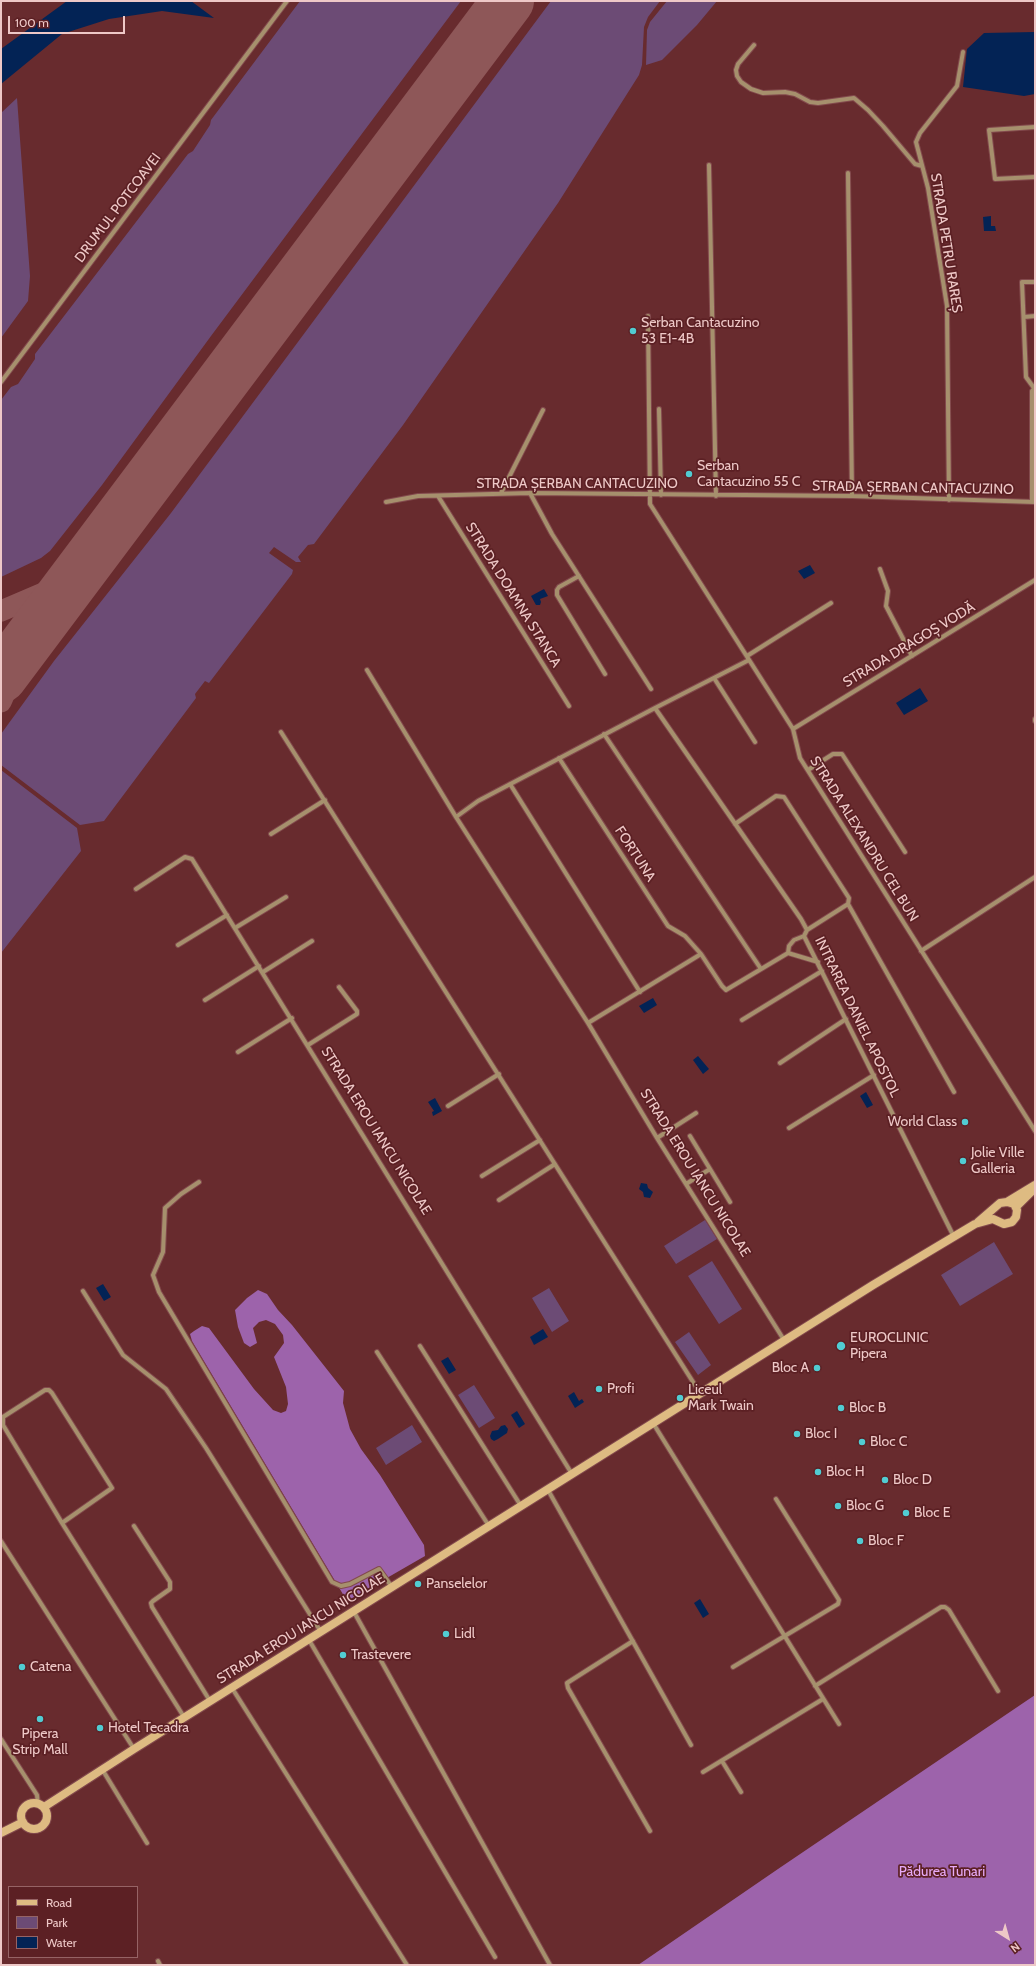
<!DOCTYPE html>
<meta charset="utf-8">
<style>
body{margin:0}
#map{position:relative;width:1036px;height:1966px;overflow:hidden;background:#682b2e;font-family:Cabin,sans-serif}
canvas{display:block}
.frame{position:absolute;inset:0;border:2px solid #eec8c7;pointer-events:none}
.legend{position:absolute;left:8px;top:1886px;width:130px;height:72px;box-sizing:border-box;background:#5c2024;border:1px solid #966365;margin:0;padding:5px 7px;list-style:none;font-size:12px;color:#eec8c7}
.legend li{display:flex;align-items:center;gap:8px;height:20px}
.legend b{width:20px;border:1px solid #966365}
.north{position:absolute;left:988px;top:1918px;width:40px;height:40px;-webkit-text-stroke:3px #5c2024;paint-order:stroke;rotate:143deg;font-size:11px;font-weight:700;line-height:16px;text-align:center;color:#eec8c7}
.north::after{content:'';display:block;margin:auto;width:14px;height:18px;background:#eec8c7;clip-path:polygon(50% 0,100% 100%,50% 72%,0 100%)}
.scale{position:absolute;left:8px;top:16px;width:117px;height:18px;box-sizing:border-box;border:2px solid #eec8c7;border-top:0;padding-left:5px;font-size:12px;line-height:14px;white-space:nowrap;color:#eec8c7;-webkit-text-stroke:3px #5c2024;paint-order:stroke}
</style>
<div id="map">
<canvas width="1036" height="1966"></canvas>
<div class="frame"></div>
<ul class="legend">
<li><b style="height:5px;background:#debb82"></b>Road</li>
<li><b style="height:11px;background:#6c4b75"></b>Park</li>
<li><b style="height:11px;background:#032355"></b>Water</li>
</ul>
<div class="north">N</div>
<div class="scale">100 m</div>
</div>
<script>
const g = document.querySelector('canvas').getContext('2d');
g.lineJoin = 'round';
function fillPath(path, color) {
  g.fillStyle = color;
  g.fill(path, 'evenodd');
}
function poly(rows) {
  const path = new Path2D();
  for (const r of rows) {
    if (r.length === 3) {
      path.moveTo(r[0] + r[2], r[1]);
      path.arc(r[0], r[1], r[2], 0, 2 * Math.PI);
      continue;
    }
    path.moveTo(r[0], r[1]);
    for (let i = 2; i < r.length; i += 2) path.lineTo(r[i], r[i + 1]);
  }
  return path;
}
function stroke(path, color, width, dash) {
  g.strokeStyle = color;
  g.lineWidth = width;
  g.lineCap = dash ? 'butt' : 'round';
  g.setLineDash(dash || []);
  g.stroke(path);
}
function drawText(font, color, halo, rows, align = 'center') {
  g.font = font + ' Cabin,sans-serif';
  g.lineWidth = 3.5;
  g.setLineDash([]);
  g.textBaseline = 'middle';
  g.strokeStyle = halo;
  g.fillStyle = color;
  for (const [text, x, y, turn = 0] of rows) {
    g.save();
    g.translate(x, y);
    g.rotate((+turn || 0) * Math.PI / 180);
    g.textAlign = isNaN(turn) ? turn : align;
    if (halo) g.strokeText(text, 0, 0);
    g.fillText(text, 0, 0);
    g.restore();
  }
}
fillPath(poly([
 [300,1,461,1,211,336,102,485,50,551,41,558,1,577,1,400,11,387,18,384,35,359,35,354,188,154,193,151,210,125,211,120],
 [551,1,660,1,648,17,644,27,642,65,639,75,558,203,403,425,314,544,308,545,298,557,301,562,296,562,274,547,269,553,293,570,292,574,209,683,205,681,195,694,196,698,104,821,80,825,1,765,1,734,54,661,171,513],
 [667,1,717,1,697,25,662,60,646,65,647,30,650,22],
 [17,98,30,276,28,301,1,338,1,113],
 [1,770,77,828,81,851,1,953],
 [705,1220,717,1239,676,1264,664,1246],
 [994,1242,1013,1274,960,1306,941,1275],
 [712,1261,742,1309,719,1324,688,1276],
 [549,1288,569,1321,552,1332,532,1298],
 [689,1332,711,1365,698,1375,675,1342],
 [474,1385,495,1418,479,1428,458,1395],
 [412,1425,422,1442,386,1465,376,1448]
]), '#6c4b75');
fillPath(poly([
 [258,1290,267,1294,278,1310,292,1325,344,1391,343,1403,350,1429,361,1449,380,1475,424,1545,425,1556,347,1601,192,1341,190,1334,194,1331,202,1326,209,1328,254,1389,273,1410,281,1413,286,1411,288,1404,286,1387,274,1357,284,1343,283,1335,275,1324,266,1320,259,1322,253,1328,257,1343,250,1347,244,1343,238,1327,235,1310,247,1298],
 [1035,1695,1035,1965,638,1965,778,1869]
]), '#9d63ab');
fillPath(poly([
 [67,1,191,1,214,18,162,11,109,19,62,34,1,84,1,49],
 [1035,32,1035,94,1024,96,963,87,967,49,984,33],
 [991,216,991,226,995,226,996,231,984,231,983,217],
 [810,565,815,573,804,579,798,571],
 [544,589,548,596,540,599,541,602,540,605,536,605,531,596],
 [920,688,928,701,904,715,896,703],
 [653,998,657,1005,644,1013,639,1006],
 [698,1056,709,1069,703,1074,693,1060],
 [866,1092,873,1105,867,1108,860,1096],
 [435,1098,442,1111,433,1116,432,1112,434,1111,428,1102],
 [641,1183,647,1184,648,1188,653,1192,650,1198,644,1197,643,1192,639,1189],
 [103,1284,111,1297,104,1301,96,1288],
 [543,1329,548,1337,534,1345,530,1337],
 [448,1357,456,1370,449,1374,441,1361],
 [574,1392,579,1401,582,1399,584,1402,575,1408,568,1396],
 [517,1411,525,1424,519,1428,511,1415],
 [505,1425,508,1429,507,1433,498,1439,494,1441,491,1439,490,1436,492,1431,498,1430,501,1426],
 [700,1599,709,1614,703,1618,694,1603]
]), '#032355');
stroke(poly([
 [1,611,48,591,85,565],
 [1,702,5,693,6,670]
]), '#8e5758', 21);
stroke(poly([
 [1,677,508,1]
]), '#8e5758', 52);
const street = poly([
 [754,45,738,64,736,70,737,76,741,82,751,89,763,93,785,92,795,94,810,102,818,103,854,98,868,110,883,126,915,164,922,166],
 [1035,127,989,130,995,179,1035,177],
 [709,165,716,496],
 [848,173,852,496],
 [648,316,650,504,793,729,800,758,1035,1131],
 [1024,317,1035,316],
 [1,382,287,1],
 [1034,388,1026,377,1022,282,1035,282],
 [659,409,661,495],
 [501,493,543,410],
 [530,493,552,534,651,689],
 [438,496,569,706],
 [949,500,947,306,928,188,916,142,920,133,957,86,963,52],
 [386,502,418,496,530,493,852,496,1035,502],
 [1032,502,1032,391,1035,388],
 [880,569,888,591,886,606,912,656],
 [579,576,559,587,557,590,557,595,605,674],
 [747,656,831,603],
 [367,670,456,817,588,1023,657,1138,784,1340],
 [714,678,755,742],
 [655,708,749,660],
 [1035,719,1035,721],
 [793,729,1035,580],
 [281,732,700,1393],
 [604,734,761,969],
 [559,758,668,926,685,936,701,954,722,986,726,990,788,953,789,946,794,940,804,936,807,930,848,904,849,898,784,797,776,796,735,824],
 [808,770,833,754,842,754,905,852],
 [510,784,640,992],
 [456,817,478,801,655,708,801,919,807,930],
 [271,834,325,800],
 [136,889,185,857,192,859,572,1474],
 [848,904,954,1092],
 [235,928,286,897],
 [804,936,954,1237],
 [178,945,227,915],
 [921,951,1035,877],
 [788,953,818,962],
 [263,972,312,941],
 [205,1000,259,966],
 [742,1020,822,971],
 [588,1023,701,954],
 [308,1045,357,1014,357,1011,339,987],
 [238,1052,292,1018],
 [780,1063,846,1019],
 [448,1106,499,1074],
 [789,1128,874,1075],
 [690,1136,730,1202],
 [657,1138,696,1113],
 [482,1176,540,1140],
 [199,1182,181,1194,165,1208,163,1252,153,1275,159,1292,332,1582,341,1586,350,1584,379,1569,392,1587],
 [686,1184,710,1169],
 [499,1200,555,1164],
 [83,1291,123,1355,166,1389,206,1448,321,1632],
 [420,1346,521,1506],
 [377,1352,489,1526],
 [653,1423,839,1724],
 [548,1490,691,1745],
 [62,1523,112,1488,52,1393,49,1390,45,1390,3,1417,3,1425,62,1523,184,1717],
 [134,1526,170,1582,170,1589,153,1601,151,1603,152,1607,210,1701],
 [1,1541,134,1749],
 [354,1612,550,1965],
 [309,1640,495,1957],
 [633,1641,567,1683,568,1688,650,1831],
 [733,1667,838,1604,839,1600,776,1499],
 [815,1686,941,1607,945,1607,949,1610,998,1691],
 [232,1688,407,1965],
 [1,1739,37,1795,38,1804],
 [722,1761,741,1792],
 [102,1769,147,1843],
 [703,1772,823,1699],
 [158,1961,160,1965]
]);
const secondary = poly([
 [1016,1207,1034,1189],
 [978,1222,1000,1203,1007,1202,1035,1185],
 [34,1816,13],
 [44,1807,134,1749,873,1285,975,1224,993,1219,1004,1224,1012,1222,1016,1217,1017,1210,1014,1204,1007,1202],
 [1,1833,23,1822]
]);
stroke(street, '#834a4d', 6);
stroke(secondary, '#834a4d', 10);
stroke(street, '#a6906d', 4);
stroke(secondary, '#debb82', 8);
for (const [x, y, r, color] of [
 [633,331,4,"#51ccd2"],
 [689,474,4,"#51ccd2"],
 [965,1122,4,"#51ccd2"],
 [963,1161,4,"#51ccd2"],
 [841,1346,5,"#51ccd2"],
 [817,1368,4,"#51ccd2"],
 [599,1389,4,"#51ccd2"],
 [680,1398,4,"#51ccd2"],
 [841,1408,4,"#51ccd2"],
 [797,1434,4,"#51ccd2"],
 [862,1442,4,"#51ccd2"],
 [818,1472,4,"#51ccd2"],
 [885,1480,4,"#51ccd2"],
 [838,1506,4,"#51ccd2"],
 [906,1513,4,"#51ccd2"],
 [860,1541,4,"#51ccd2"],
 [418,1584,4,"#51ccd2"],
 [446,1634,4,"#51ccd2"],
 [343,1655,4,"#51ccd2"],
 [22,1667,4,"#51ccd2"],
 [40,1719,4,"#51ccd2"],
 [100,1728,4,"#51ccd2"]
]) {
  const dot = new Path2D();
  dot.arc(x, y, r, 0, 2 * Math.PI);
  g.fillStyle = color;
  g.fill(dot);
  stroke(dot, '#5c2024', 1.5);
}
drawText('14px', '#eec8c7', '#5c2024', [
 ["DRUMUL POTCOAVEI",118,208,-53],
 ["STRADA PETRU RAREȘ",946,243,81],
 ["STRADA ȘERBAN CANTACUZINO",577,484],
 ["STRADA ȘERBAN CANTACUZINO",913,488,1],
 ["STRADA DOAMNA STANCA",513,595,58],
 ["STRADA DRAGOȘ VODĂ",909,645,-31],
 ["STRADA ALEXANDRU CEL BUN",864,839,58],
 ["FORTUNA",635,854,57],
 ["INTRAREA DANIEL APOSTOL",857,1017,64],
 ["STRADA EROU IANCU NICOLAE",376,1131,58],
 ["STRADA EROU IANCU NICOLAE",695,1173,58],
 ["STRADA EROU IANCU NICOLAE",301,1629,-32]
]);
drawText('14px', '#eec8c7', '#5c2024', [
 ["Serban Cantacuzino",641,323],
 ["53 E1-4B",641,339],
 ["Serban",697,466],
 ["Cantacuzino 55 C",697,482],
 ["World Class",957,1122,"right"],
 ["Jolie Ville",971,1153],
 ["Galleria",971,1169],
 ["EUROCLINIC",850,1338],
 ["Pipera",850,1354],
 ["Bloc A",809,1368,"right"],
 ["Profi",607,1389],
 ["Liceul",688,1390],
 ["Mark Twain",688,1406],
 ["Bloc B",849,1408],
 ["Bloc I",805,1434],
 ["Bloc C",870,1442],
 ["Bloc H",826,1472],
 ["Bloc D",893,1480],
 ["Bloc G",846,1506],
 ["Bloc E",914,1513],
 ["Bloc F",868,1541],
 ["Panselelor",426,1584],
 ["Lidl",454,1634],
 ["Trastevere",351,1655],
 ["Catena",30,1667],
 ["Hotel Tecadra",108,1728],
 ["Pipera",40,1734,"center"],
 ["Strip Mall",40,1750,"center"]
], 'left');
drawText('14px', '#e7aaf7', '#5c2024', [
 ["Pădurea Tunari",942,1872]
]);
</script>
